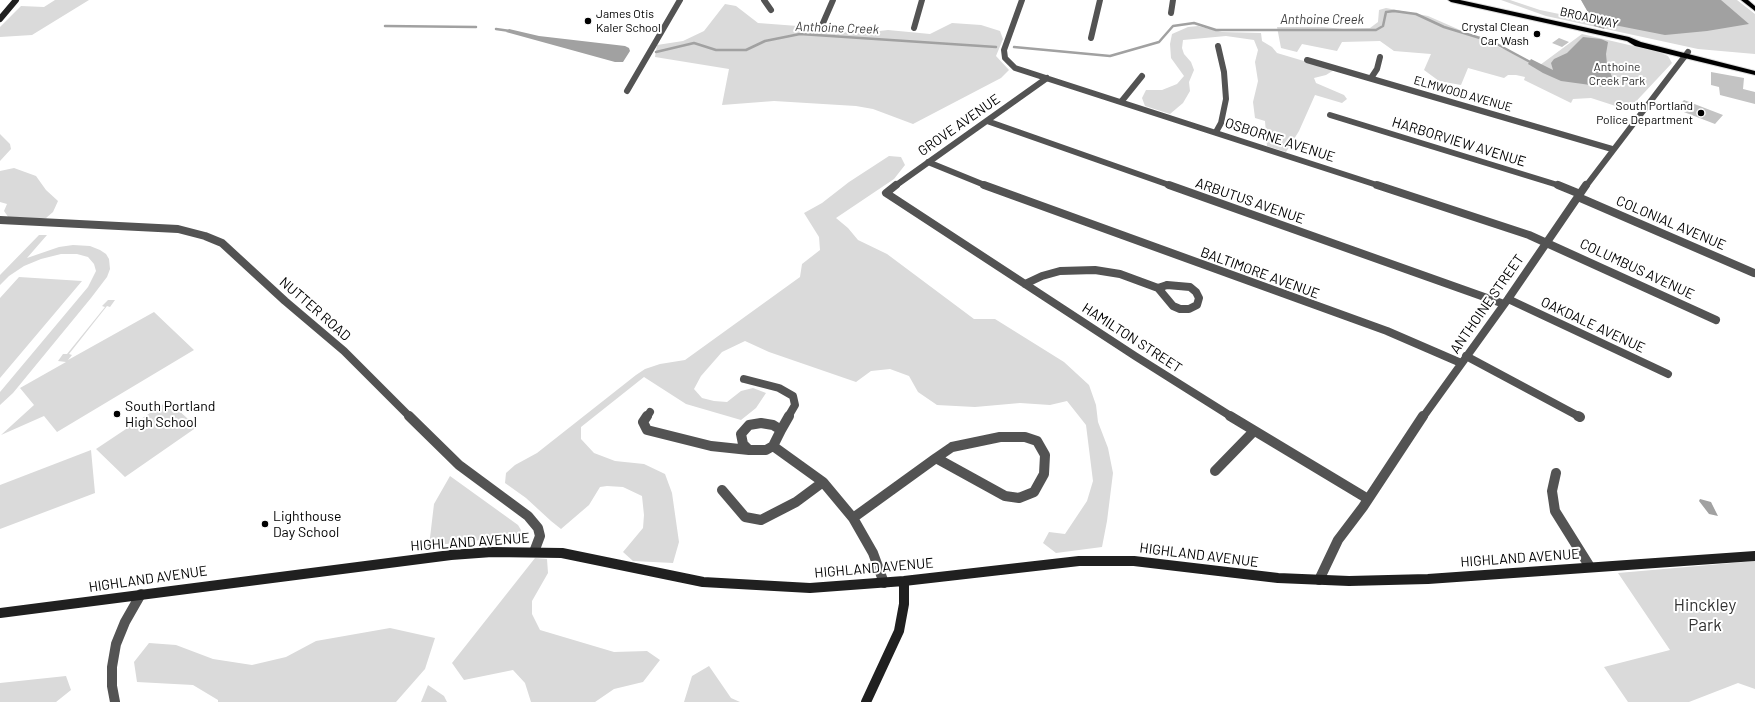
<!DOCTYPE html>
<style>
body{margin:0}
canvas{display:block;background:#fff}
</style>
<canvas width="1755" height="702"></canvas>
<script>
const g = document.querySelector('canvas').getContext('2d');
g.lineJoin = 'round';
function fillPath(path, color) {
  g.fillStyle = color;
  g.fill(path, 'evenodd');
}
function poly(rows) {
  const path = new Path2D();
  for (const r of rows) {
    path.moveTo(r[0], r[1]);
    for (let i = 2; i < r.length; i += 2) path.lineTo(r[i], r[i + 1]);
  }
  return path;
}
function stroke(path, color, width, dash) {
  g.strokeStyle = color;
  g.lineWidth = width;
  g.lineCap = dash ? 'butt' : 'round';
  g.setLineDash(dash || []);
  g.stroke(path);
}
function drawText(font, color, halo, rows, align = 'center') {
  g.font = font + ' Barlow,sans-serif';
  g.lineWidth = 4;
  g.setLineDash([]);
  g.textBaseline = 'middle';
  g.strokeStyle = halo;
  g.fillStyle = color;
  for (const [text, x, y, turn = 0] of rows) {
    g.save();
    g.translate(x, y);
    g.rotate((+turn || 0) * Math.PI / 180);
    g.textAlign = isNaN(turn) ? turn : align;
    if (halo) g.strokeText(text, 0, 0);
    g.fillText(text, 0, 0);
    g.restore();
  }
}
fillPath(poly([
 [55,0,89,0,32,35,0,37,0,27,21,6,44,7],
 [1501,0,1510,0,1540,10,1593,21,1581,0,1737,0,1755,14,1755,54,1698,49,1546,16],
 [725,4,736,6,758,23,811,27,838,32,863,33,888,30,930,34,952,23,981,25,1000,31,1003,39,996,56,1009,70,1001,78,913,124,873,109,856,106,774,101,722,105,729,69,655,57,657,45,683,41,704,31],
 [1386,8,1428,16,1540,65,1582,34,1659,52,1668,56,1672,63,1628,110,1591,98,1573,99,1571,103,1524,80,1525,77,1516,75,1508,75,1504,78,1468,68,1461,85,1439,81,1424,70,1431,54,1394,51,1380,41,1342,42,1337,51,1302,44,1297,52,1281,48,1277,27,1323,27,1343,29,1370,28,1378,22,1379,10],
 [1198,26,1222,32,1261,33,1262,41,1272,47,1277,53,1334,70,1326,75,1314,78,1316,83,1344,95,1347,99,1342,103,1315,95,1299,131,1286,152,1267,146,1265,121,1255,118,1253,102,1258,81,1255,62,1258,50,1254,40,1226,36,1183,40,1182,48,1184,54,1191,62,1194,70,1189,82,1190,91,1183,103,1170,114,1145,106,1142,98,1146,90,1162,90,1177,84,1184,76,1171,58,1170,44,1172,34,1188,27],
 [0,134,10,144,11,149,0,161],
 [889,156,901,157,905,165,894,179,836,218,848,228,858,240,887,254,974,319,995,319,1064,362,1089,385,1096,405,1098,422,1108,448,1113,473,1107,521,1102,547,1056,553,1043,543,1049,532,1065,534,1087,501,1093,481,1086,425,1067,401,1050,405,1020,403,975,407,937,405,918,392,909,376,890,369,871,371,856,382,769,352,745,341,722,352,701,376,694,389,702,398,714,401,727,402,741,391,753,388,766,393,756,408,741,420,686,404,644,377,581,427,581,439,594,453,615,461,644,464,665,474,672,493,679,542,673,563,633,561,623,552,643,528,644,515,642,496,623,487,607,486,600,487,589,505,561,529,551,521,526,498,505,483,506,473,515,465,537,453,636,375,645,369,660,364,685,360,800,277,802,264,820,250,819,237,804,213,822,203,849,182],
 [14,168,36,176,46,190,58,201,53,212,46,218,11,221,4,211,7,204,0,202,0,171],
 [39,235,47,235,27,258,59,247,73,245,90,246,100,250,106,254,109,259,110,269,107,277,91,298,13,393,0,405,0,392,88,287,96,271,94,264,88,257,77,254,61,254,41,259,24,266,9,276,0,285,0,275],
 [19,277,82,281,0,378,0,298],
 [108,300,115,300,110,307,107,306,69,354,72,355,68,360,154,312,194,350,57,432,44,416,1,435,34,405,20,388,66,362,58,361,63,354,67,354,105,307,102,306],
 [168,401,197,427,125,477,96,449],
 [91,450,95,493,0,529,0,485],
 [450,476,518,525,521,530,520,533,516,536,429,546,434,504],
 [535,558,547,559,548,573,532,601,532,614,540,630,614,652,647,651,660,660,643,682,614,689,595,702,531,702,525,683,513,670,464,680,452,663],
 [1755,561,1755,689,1738,683,1689,702,1628,702,1604,667,1670,650,1618,573],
 [390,628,435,638,425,669,396,702,218,702,218,700,193,685,137,682,134,662,149,643,176,645,213,659,252,665,286,657,316,641],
 [709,666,731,698,740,702,684,702,692,676],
 [66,676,71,690,56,702,0,702,0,683],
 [428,685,444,696,447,702,421,702]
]), '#dadada');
fillPath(poly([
 [1581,0,1721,0,1749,24,1707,31,1665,35,1609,24,1606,25,1604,29,1594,26,1593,21],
 [509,29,539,36,625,46,629,48,630,51,623,62,615,62,506,32],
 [1583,37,1601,39,1608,42,1606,54,1607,64,1612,77,1605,87,1561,81,1543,73,1528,64,1531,59,1553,70,1551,63,1554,59,1567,53],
 [1700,499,1711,502,1718,516,1709,514,1699,501]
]), '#a1a1a1');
stroke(poly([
 [385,26,476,27],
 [496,29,510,31],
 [1014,47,1110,56,1159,42,1173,26,1194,23,1216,30,1376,30,1383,26,1386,12,1394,11,1416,14,1444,27,1493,42,1532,63],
 [656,52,694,43,716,50,746,50,765,41,800,34,996,47]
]), '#a1a1a1', 2.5);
fillPath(poly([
 [1559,38,1569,42,1562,47,1552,43],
 [1711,72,1744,78,1743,89,1755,92,1755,104,1720,95,1719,87,1711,85],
 [1684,100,1723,115,1715,124,1676,109]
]), '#c3c3c3');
const primary = poly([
 [1448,0,1460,0,1629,37,1641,42,1755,71,1755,75,1635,46,1627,41,1451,2,1448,0],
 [1741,0,1748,0,1755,6,1755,11,1741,0]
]);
stroke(primary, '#dbdbdb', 2);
stroke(poly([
 [764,0,771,10],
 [1022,0,1004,50,1005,58,1015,68,1380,186],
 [1171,13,1173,0],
 [823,23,833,0],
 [914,28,922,0],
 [1091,38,1100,0],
 [1307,60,1612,149],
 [1371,78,1377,69,1380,57],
 [627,91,680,0],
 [1121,102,1142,76],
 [1330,115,1561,186],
 [987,121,1172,186],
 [1216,132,1221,123,1226,99,1224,72,1218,46],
 [928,162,987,186],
 [895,186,1047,78],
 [1586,186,1688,52]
]), '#535353', 6);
stroke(poly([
 [896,185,886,193,1135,356,1232,417],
 [984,185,1387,331,1461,363],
 [1169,185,1504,304],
 [1377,185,1529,235,1716,320],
 [1558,185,1580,194],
 [1578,197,1754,273],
 [0,220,178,229,205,236,222,243,285,301,344,351,410,417],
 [1025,284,1042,276,1060,271,1095,270,1120,274,1158,288],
 [1167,285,1190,287,1196,292,1199,298,1197,305,1189,309,1180,309,1173,306,1158,288,1167,285],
 [1508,299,1668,374],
 [1466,356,1580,417],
 [744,379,779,388,793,396,795,405,788,417],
 [647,417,650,412],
 [1423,417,1508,299,1586,185]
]), '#535353', 8);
stroke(poly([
 [409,416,459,465,528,516,538,528,540,536,534,552],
 [647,416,643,422,647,430,711,446,749,450],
 [1230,416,1368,499],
 [1578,416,1580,417],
 [761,423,773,425,781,430,773,446,766,450,749,450,743,444,741,434,749,425,761,423],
 [781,430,789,416],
 [1000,437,1025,437,1037,441,1045,455,1044,474,1034,492,1019,498,1005,496,936,458,952,447,1000,437],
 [773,446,823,482,853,518,873,553,884,583],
 [1215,471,1254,431],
 [1556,473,1552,491,1555,511,1590,567],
 [722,490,745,517,761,520,796,502,823,482],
 [853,518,936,458],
 [1319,580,1338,540,1363,507,1423,416],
 [115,702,112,686,112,667,116,644,125,622,141,594]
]), '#535353', 10);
stroke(poly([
 [0,19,16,0]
]), '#202020', 6);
stroke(poly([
 [0,613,451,555,492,552,562,553,703,582,810,588,904,581,1079,561,1134,561,1278,578,1349,581,1428,579,1755,556],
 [866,702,899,631,904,604,904,581]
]), '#202020', 10);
fillPath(primary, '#000');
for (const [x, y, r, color] of [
 [588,21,4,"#000"],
 [1537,34,4,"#000"],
 [1701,113,4,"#000"],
 [117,414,4,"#000"],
 [265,524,4,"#000"]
]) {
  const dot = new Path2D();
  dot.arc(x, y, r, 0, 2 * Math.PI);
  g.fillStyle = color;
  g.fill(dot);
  stroke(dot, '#fff', 1.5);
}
drawText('12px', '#000', '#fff', [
 ["James Otis",596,14,"left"],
 ["Kaler School",596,28,"left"],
 ["Crystal Clean",1529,27],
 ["Car Wash",1529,41],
 ["South Portland",1693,106],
 ["Police Department",1693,120]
], 'right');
drawText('12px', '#000', '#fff', [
 ["BROADWAY",1589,18,13],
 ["ELMWOOD AVENUE",1463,94,16]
]);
drawText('12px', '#313131', '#fff', [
 ["Anthoine",1617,67],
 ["Creek Park",1617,81]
]);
drawText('italic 13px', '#424242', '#fff', [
 ["Anthoine Creek",1322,20],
 ["Anthoine Creek",837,28,2]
]);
drawText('14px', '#000', '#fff', [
 ["GROVE AVENUE",959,125,-35],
 ["OSBORNE AVENUE",1280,140,18],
 ["HARBORVIEW AVENUE",1459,142,17],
 ["ARBUTUS AVENUE",1250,201,19],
 ["COLONIAL AVENUE",1671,223,23],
 ["COLUMBUS AVENUE",1637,269,25],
 ["BALTIMORE AVENUE",1260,273,20],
 ["ANTHOINE STREET",1487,304,-55],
 ["NUTTER ROAD",315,309,41],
 ["OAKDALE AVENUE",1593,325,25],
 ["HAMILTON STREET",1132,338,33],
 ["HIGHLAND AVENUE",470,542,-4],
 ["HIGHLAND AVENUE",1199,555,7],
 ["HIGHLAND AVENUE",1520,558,-4],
 ["HIGHLAND AVENUE",874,568,-5],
 ["HIGHLAND AVENUE",148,579,-8]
]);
drawText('14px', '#000', '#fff', [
 ["South Portland",125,406],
 ["High School",125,422],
 ["Lighthouse",273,516],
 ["Day School",273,532]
], 'left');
drawText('17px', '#313131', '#fff', [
 ["Hinckley",1705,605],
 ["Park",1705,625]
]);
</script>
